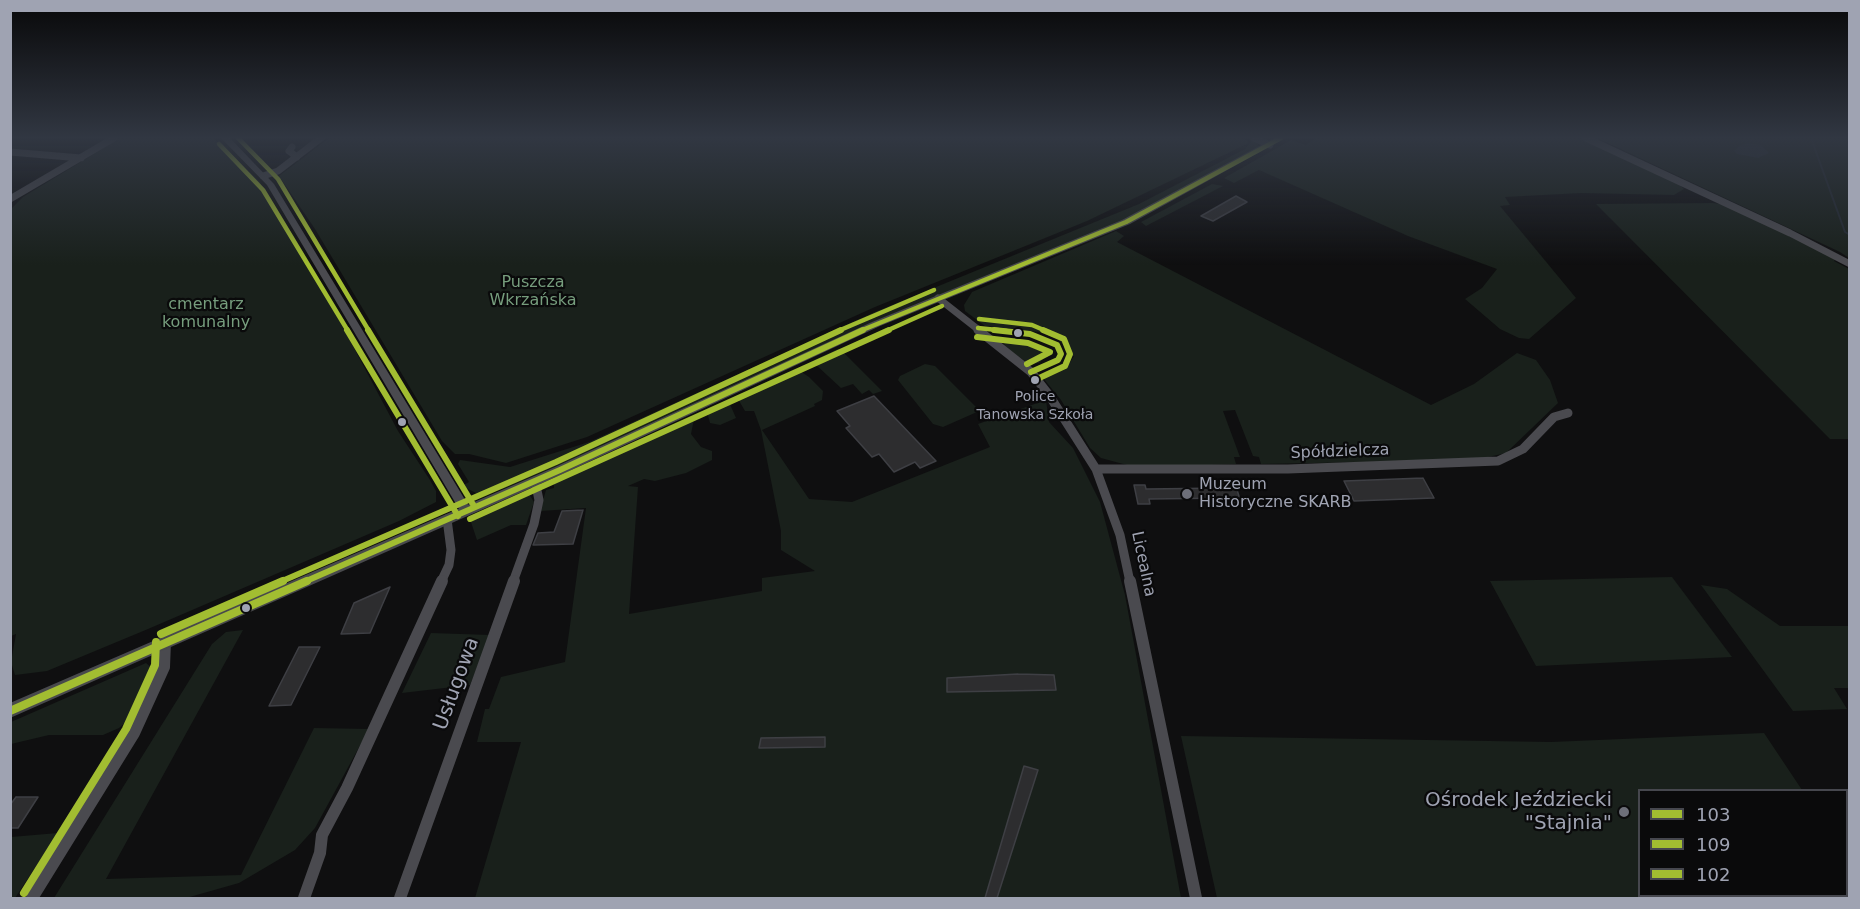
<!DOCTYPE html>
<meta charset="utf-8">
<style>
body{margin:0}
#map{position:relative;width:1860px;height:909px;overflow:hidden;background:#0f0f10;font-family:"DejaVu Sans",sans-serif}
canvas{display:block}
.frame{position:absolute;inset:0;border:12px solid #9fa3b2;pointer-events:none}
.legend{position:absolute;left:1638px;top:789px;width:210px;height:108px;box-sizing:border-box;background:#0a0a0b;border:2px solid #46474e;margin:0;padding:8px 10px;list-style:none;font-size:18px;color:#9fa3b2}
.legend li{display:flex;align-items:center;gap:12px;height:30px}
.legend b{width:30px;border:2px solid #46474e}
</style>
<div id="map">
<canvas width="1860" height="909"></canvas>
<div class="frame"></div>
<ul class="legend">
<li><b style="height:8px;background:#a2bd31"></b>103</li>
<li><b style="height:8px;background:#a2bd31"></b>109</li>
<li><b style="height:8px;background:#a2bd31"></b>102</li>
</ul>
</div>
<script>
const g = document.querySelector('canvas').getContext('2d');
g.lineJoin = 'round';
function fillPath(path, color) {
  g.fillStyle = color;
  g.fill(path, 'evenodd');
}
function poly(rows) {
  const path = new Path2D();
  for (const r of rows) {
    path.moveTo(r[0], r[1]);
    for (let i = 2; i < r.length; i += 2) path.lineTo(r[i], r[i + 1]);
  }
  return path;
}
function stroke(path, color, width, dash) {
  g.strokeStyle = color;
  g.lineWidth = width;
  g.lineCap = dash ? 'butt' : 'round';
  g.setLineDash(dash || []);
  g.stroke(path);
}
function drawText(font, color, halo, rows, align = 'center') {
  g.font = font + ' "DejaVu Sans",sans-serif';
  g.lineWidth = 4.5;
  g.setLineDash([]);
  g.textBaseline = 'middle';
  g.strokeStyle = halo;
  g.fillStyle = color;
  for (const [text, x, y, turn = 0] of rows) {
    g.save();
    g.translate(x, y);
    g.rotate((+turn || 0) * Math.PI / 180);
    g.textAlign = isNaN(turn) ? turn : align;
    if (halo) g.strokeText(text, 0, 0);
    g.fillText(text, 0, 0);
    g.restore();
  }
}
fillPath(poly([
 [120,138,213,138,260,182,264,194,337,316,398,431,430,480,436,491,436,502,399,521,148,629,47,671,15,675,11,662,16,634,11,636,11,209,23,197],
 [329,138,1244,138,1249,143,1087,221,875,307,587,437,506,463,469,454,455,454,442,441,315,229,279,176],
 [1316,138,1579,138,1678,183,1684,189,1674,195,1581,193,1505,197,1510,205,1500,206,1576,298,1529,339,1519,338,1500,329,1465,299,1482,288,1497,269,1408,236,1259,170,1234,183,1224,178,1291,140,1306,145],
 [1597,138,1849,138,1849,258,1840,252],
 [1253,139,1260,147,1116,225,875,321,644,429,503,489,476,493,462,486,469,482,458,464,460,460,510,467,589,442,875,312,1139,204,1245,149],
 [1212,184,1223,186,1146,226,1141,222],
 [1713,203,1727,205,1836,259,1834,261,1849,269,1849,439,1830,439,1596,204],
 [1116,231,1124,236,1117,242,1431,405,1474,384,1517,353,1536,360,1550,380,1558,403,1506,453,1475,460,1261,464,1259,457,1253,456,1235,410,1223,411,1240,457,1234,457,1236,464,1138,468,1101,458,1090,448,1061,400,1043,378,1043,373,1047,371,1053,375,1066,369,1074,356,1067,356,1066,348,1058,339,1039,332,985,326,965,311,964,305,972,292],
 [1005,341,1034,344,1043,349,1046,356,1039,363,1029,364,1011,351,1004,345],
 [838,349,841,350,882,391,873,394,869,390,862,394,853,384,841,388,814,363,814,360],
 [925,364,935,366,976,407,977,412,943,427,933,424,898,380,900,376],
 [797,369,809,377,823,391,822,400,814,404,815,406,762,430,809,499,852,502,990,447,978,424,1046,400,1049,422,1073,448,1100,502,1125,595,1181,898,475,898,521,742,477,742,485,709,489,709,501,677,565,662,586,508,540,511,546,490,554,488,554,483,694,419,691,434,701,447,712,451,712,460,686,473,655,481,644,479,628,486,638,487,629,614,762,591,762,578,815,571,781,550,781,531,761,430,754,411,745,411,738,399],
 [729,402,736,418,720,425,710,423,707,412],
 [529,494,534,502,526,525,511,525,477,540,470,519],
 [1672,577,1732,657,1536,666,1490,581],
 [1701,585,1727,589,1780,626,1849,626,1849,688,1834,688,1847,709,1793,711],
 [243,630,106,879,241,875,314,728,369,729,315,828,295,850,239,883,186,898,54,898,212,644,226,632],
 [431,633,490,635,470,685,402,693],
 [146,663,152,668,153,676,134,715,119,728,103,735,49,735,11,744,11,722],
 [1764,733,1802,790,1640,790,1640,896,1846,896,1847,858,1849,862,1849,898,1217,898,1181,736,1551,742],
 [58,833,15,898,11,898,11,837]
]), '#19201b');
fillPath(poly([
 [1748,143,1761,145,1769,153,1758,158,1737,154,1734,151,1739,146]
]), '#232931');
stroke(poly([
 [1811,138,1845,232,1850,235]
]), '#232931', 2);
const building = poly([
 [1236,196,1247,202,1213,221,1201,216,1236,196],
 [874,396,936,461,920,468,915,462,894,472,879,454,872,457,846,428,850,426,837,411,874,396],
 [1423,478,1434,498,1354,501,1344,481,1423,478],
 [1235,483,1241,503,1230,503,1228,498,1149,499,1150,504,1138,504,1134,485,1145,485,1146,489,1225,488,1223,484,1235,483],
 [583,510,573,544,533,545,538,533,554,532,562,511,583,510],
 [390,587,370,633,341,634,354,603,390,587],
 [299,647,320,647,291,705,269,706,299,647],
 [1018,674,1054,675,1056,690,947,692,947,678,1018,674],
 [825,737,825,747,759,748,761,738,825,737],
 [1024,766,1038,770,997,898,985,898,1024,766],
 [16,797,38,797,18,828,10,828,10,805,16,797]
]);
fillPath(building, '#2d2d2f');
stroke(building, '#3e3f44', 1.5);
stroke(poly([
 [1254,138,1270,145],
 [1586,138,1790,233,1850,264],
 [292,147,289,151,297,157],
 [10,152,81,158],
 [263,176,278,171,321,138],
 [10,199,114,138],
 [938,298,980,331]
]), '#4a4a4f', 7);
stroke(poly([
 [978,330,1031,372,1049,395,1096,469,1120,535,1130,582],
 [1096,469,1288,469,1498,461,1523,449,1554,417,1568,413],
 [441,582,449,565,451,550,447,519],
 [513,582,534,524,539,500,535,481]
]), '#4a4a4f', 9);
stroke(poly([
 [1130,581,1196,898],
 [32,898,134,733,164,667,165,642],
 [304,898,320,853,322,835,347,788,442,581],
 [400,898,514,581]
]), '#4a4a4f', 12);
fillPath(poly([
 [221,138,230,138,274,184,470,508,472,511,470,514,462,514,267,185,221,138]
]), '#4a4a4f');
fillPath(poly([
 [1274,138,1285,138,1130,224,880,326,565,473,10,718,10,703,555,467,872,322,1122,220,1274,138]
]), '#48494c');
stroke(poly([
 [978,328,1007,331],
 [860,331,1126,222,1281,138]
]), '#a2bd31', 4.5);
stroke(poly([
 [994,330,1030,334,1057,345,1061,354,1058,360,1031,372],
 [304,582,560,470,863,330]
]), '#a2bd31', 6);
stroke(poly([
 [10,711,307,581]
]), '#a2bd31', 8);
stroke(poly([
 [219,144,263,190,348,331],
 [886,331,942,306]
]), '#a2bd31', 4.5);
stroke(poly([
 [347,330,458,516],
 [977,337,1028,343,1050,352,1027,364],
 [470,519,889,330]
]), '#a2bd31', 6);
stroke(poly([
 [238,138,278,179,369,331],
 [979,319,1032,325,1046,331],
 [838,331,934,290]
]), '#a2bd31', 4.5);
stroke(poly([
 [368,330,474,506],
 [1035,380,1065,366,1070,354,1064,339,1043,330],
 [280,582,556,462,841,330]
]), '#a2bd31', 6);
stroke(poly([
 [161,634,283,581],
 [24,893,126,729,155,665,156,642]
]), '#a2bd31', 8);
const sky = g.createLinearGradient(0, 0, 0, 265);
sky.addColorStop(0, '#080809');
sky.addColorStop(0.52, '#313742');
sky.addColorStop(1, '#31374200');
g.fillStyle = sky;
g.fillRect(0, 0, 1860, 265);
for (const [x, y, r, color] of [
 [1018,333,5,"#9fa3b2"],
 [1035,380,5,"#9fa3b2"],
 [402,422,5,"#9fa3b2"],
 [1187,494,6,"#6d6f79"],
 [246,608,5,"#9fa3b2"],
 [1624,812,6,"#6d6f79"]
]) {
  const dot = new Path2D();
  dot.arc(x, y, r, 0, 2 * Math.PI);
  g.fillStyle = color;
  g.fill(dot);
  stroke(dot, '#0a0a0b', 2);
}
drawText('14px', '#9fa3b2', '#0a0a0b', [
 ["Police",1035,397],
 ["Tanowska Szkoła",1035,415]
]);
drawText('16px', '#769d7d', '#0a0a0b', [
 ["Puszcza",533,283],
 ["Wkrzańska",533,301],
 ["cmentarz",206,305],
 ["komunalny",206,323]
]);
drawText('16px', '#9fa3b2', '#0a0a0b', [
 ["Spółdzielcza",1340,452,-2],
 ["Licealna",1143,564,78]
]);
drawText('16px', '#9fa3b2', '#0a0a0b', [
 ["Muzeum",1199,485],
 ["Historyczne SKARB",1199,503]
], 'left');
drawText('20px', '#9fa3b2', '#0a0a0b', [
 ["Usługowa",457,684,-70]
]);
drawText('20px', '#9fa3b2', '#0a0a0b', [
 ["Ośrodek Jeździecki",1612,801],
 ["\"Stajnia\"",1612,824]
], 'right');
</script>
